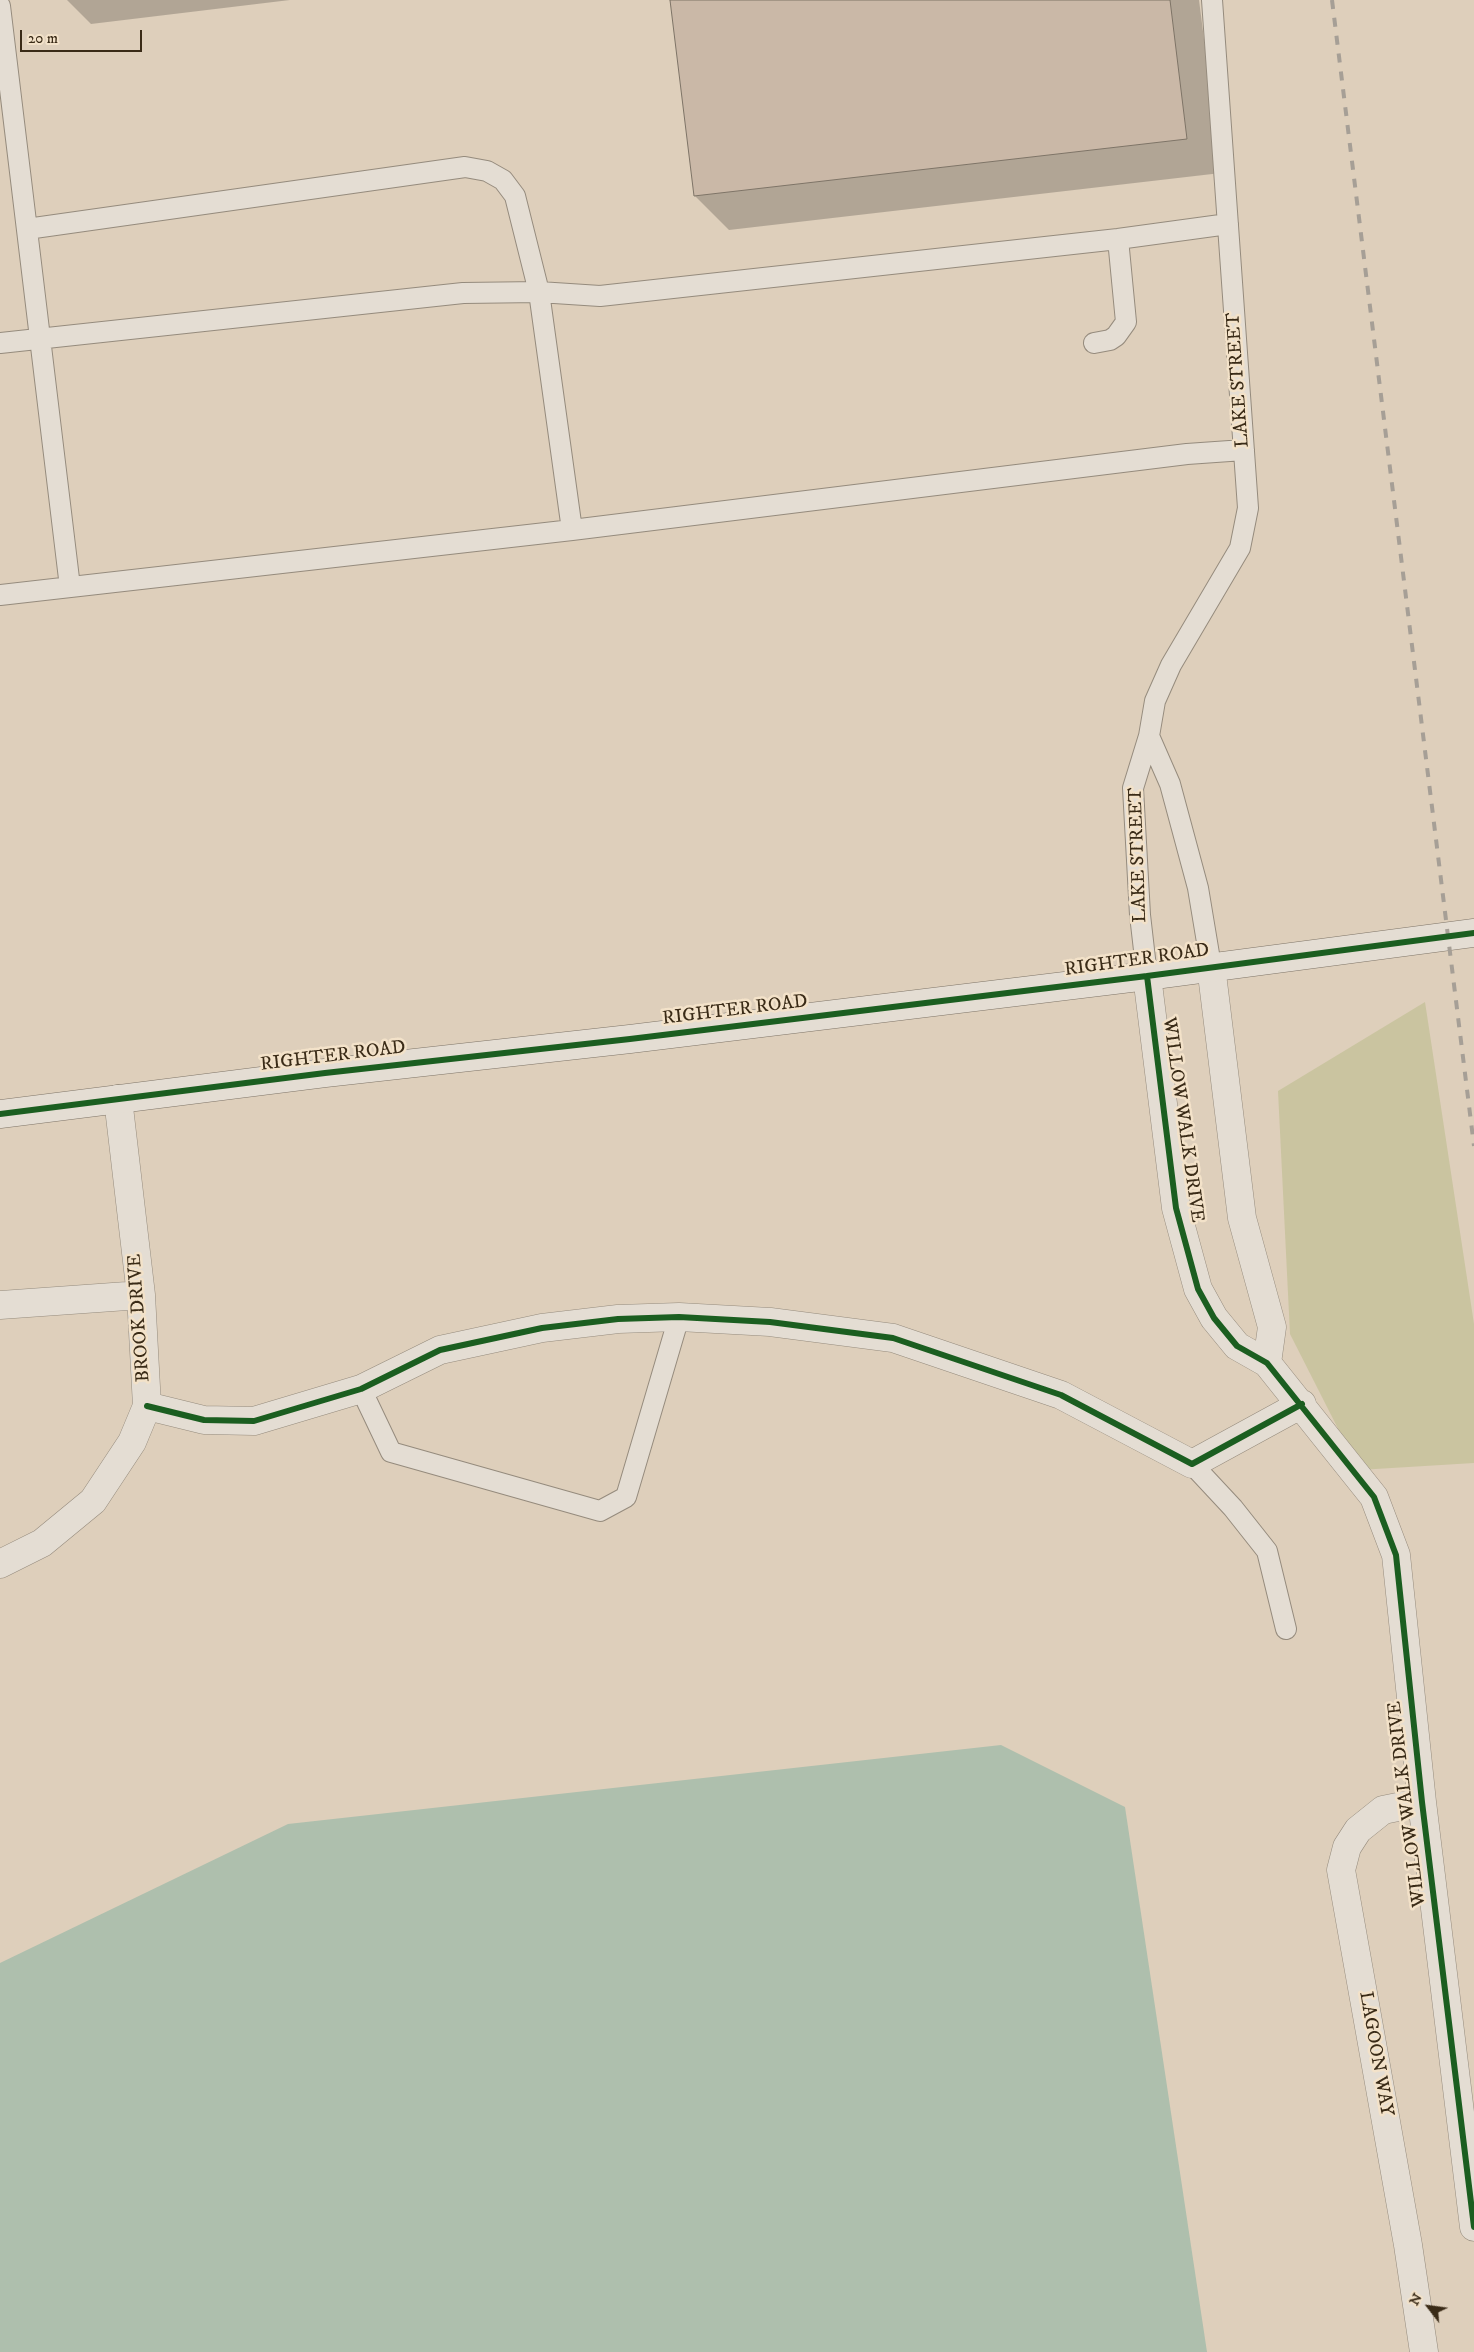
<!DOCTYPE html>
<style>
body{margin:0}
#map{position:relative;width:1474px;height:2352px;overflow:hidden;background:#decfbb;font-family:"IM FELL DW Pica",serif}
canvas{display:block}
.north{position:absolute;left:1404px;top:2282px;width:50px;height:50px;-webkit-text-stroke:4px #f3e2c9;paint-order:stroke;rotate:300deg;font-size:14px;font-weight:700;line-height:20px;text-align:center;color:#3a2b17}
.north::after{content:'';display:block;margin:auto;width:18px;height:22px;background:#3a2b17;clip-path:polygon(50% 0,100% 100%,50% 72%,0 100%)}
.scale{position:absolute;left:20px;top:30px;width:122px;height:22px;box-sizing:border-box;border:2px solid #3a2b17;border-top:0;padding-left:6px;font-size:15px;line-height:18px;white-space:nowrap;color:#3a2b17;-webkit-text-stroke:4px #f3e2c9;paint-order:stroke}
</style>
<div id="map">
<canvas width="1474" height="2352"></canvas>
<div class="north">N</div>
<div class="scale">20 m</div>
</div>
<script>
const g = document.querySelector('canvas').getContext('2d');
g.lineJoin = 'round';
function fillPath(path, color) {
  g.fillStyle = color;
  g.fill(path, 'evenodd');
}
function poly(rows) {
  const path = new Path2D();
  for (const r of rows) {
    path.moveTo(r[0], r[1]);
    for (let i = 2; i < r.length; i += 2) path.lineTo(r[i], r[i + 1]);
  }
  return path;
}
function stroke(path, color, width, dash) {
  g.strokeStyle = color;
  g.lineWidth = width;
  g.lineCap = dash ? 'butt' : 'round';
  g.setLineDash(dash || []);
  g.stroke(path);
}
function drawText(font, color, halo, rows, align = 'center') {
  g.font = font + ' "IM FELL DW Pica",serif';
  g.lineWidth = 5;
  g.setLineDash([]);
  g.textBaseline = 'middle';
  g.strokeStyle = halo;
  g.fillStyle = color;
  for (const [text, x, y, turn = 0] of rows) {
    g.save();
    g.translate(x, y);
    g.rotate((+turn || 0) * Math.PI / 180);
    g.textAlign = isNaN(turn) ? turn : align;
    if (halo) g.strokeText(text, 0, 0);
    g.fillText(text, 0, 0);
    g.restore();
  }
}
fillPath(poly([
 [1425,1002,1474,1324,1474,1463,1359,1470,1290,1334,1278,1091]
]), '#cac4a0');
fillPath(poly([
 [1001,1745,1125,1807,1207,2352,0,2352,0,1963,288,1824]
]), '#aebfad');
fillPath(poly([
 [67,0,290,0,91,24],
 [671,0,1199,0,1221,173,729,230,695,196]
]), '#0003');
const building = poly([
 [670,0,1170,0,1187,139,694,196,670,0]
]);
fillPath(building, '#cab8a7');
stroke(building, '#7e7467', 1);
const lane = poly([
 [0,6,70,587],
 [27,229,465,167,487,171,503,180,515,196,539,292,572,530],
 [0,343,463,293,539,292,600,296,1118,239,1228,224],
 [1094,343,1110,340,1116,336,1126,322,1118,239],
 [0,595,572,530,1187,454,1244,450],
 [1149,736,1170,784,1198,888,1211,966],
 [1147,976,1140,915,1133,788,1149,736,1155,701,1171,665,1240,548,1248,508,1212,0],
 [361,1389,391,1452,600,1511,626,1497,679,1317],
 [1192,1464,1233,1508,1267,1551,1286,1629]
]);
const street = poly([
 [1211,966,1242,1218,1272,1327,1267,1363],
 [1147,976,1176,1208,1198,1289,1214,1318,1237,1346,1267,1363,1374,1497,1396,1555,1422,1802,1474,2227],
 [0,1305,141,1295],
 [147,1406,204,1420,254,1421,361,1389,440,1350,542,1328,618,1319,679,1317,770,1322,893,1338,1061,1395,1192,1464,1302,1404],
 [0,1564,42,1543,93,1501,132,1442,147,1406,141,1295,118,1099],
 [1422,1802,1383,1810,1358,1830,1347,1847,1341,1870,1408,2245,1424,2352]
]);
const secondary = poly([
 [0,1114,325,1073,630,1039,1147,976,1474,933]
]);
stroke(lane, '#958b7d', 22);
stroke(street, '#958b7d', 29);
stroke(secondary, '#7e7467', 29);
stroke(lane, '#e4ddd3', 20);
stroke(street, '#e4ddd3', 28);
stroke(secondary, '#e4ddd3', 28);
stroke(poly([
 [1332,0,1474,1146]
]), '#a69f96', 4, [9, 9]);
stroke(poly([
 [1147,976,1176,1208,1198,1289,1214,1318,1237,1346,1267,1363,1374,1497,1396,1555,1422,1802,1474,2227],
 [0,1114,325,1073,630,1039,1147,976,1474,933],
 [147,1406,204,1420,254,1421,361,1389,440,1350,542,1328,618,1319,679,1317,770,1322,893,1338,1061,1395,1192,1464,1302,1404]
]), '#1b5e20', 6);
drawText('19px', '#3a2b17', '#f3e2c9', [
 ["LAKE STREET",1239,380,-94],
 ["LAKE STREET",1139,855,-92],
 ["RIGHTER ROAD",1137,961,-8],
 ["RIGHTER ROAD",735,1011,-7],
 ["RIGHTER ROAD",333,1057,-7],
 ["WILLOW WALK DRIVE",1182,1120,82],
 ["BROOK DRIVE",140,1318,-94],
 ["WILLOW WALK DRIVE",1408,1804,-97],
 ["LAGOON WAY",1375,2054,80]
]);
</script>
